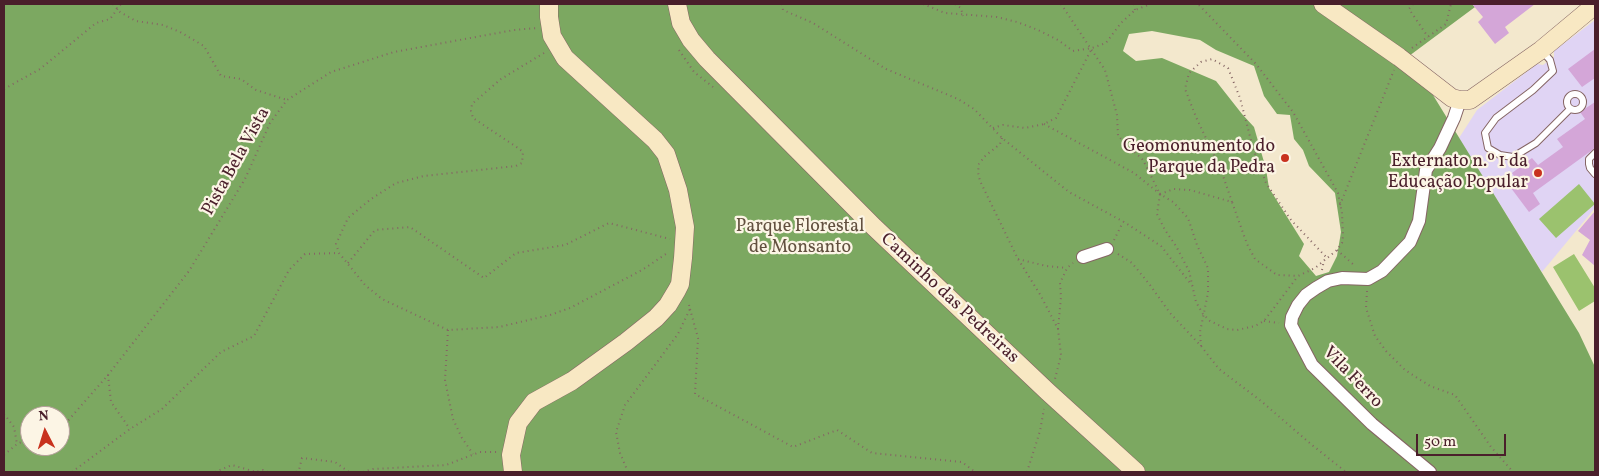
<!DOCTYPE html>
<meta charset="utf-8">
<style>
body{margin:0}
#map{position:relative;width:1599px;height:476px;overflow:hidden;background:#f3e8cd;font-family:Vollkorn,serif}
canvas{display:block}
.frame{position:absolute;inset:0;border:5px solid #4a1f2b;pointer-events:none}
.north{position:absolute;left:20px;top:406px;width:50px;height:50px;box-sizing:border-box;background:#fcf5e5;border:1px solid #b59f9b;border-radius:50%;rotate:355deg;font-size:14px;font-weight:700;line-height:20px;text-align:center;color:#4a1f2b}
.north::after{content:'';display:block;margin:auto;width:18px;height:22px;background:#c8321e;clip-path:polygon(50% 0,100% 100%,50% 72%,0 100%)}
.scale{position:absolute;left:1416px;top:434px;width:90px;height:22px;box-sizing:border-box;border:2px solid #4a1f2b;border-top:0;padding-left:6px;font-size:15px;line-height:18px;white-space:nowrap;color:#4a1f2b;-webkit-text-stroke:4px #fcf5e5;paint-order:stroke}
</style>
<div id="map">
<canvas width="1599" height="476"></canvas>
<div class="frame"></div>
<div class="north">N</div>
<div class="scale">50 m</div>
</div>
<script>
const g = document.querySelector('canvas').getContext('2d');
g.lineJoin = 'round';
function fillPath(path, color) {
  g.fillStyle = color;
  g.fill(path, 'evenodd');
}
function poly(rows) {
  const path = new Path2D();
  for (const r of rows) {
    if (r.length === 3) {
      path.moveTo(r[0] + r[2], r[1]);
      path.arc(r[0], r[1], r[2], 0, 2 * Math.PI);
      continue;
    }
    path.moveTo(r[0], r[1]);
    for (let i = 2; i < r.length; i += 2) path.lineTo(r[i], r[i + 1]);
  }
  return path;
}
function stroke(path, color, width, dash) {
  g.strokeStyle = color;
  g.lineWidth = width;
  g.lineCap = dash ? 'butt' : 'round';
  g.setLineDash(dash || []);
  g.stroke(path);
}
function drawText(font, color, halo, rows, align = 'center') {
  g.font = font + ' Vollkorn,serif';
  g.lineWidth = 4.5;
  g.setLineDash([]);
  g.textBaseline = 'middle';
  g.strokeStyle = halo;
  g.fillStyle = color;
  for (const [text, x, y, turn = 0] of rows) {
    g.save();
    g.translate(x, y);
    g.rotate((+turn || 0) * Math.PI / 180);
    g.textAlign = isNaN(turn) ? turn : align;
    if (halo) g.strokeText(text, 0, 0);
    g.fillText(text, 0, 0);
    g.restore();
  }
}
fillPath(poly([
 [1595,20,1595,208,1542,272,1459,138,1477,110,1537,64,1543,65,1554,57,1554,51]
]), '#e0d4f4');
fillPath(poly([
 [1579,184,1595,204,1556,238,1539,219],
 [1574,254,1595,288,1595,301,1579,311,1553,267]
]), '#9bc26e');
fillPath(poly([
 [4,4,1472,4,1475,7,1409,56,1579,333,1595,367,1595,472,4,472],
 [1152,31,1200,40,1216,50,1254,66,1264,96,1277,114,1290,115,1294,139,1303,150,1309,166,1335,193,1341,232,1337,256,1329,272,1316,276,1299,256,1304,244,1269,188,1266,169,1254,127,1242,114,1216,81,1162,58,1136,61,1123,51,1129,34],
 [30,416,60,416,60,446,30,446]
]), '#7ca861');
fillPath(poly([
 [1472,4,1535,4,1505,27,1509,33,1495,44,1478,22,1483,17],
 [1595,49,1595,78,1582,87,1568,69],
 [1595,102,1595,148,1533,193,1540,204,1529,212,1508,184,1516,179,1512,173,1532,158,1538,165,1563,147,1557,139,1585,119,1580,112],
 [1595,211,1595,266,1582,255,1590,240,1578,231]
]), '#d4a6d8');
const lane = poly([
 [1542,51,1550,60,1553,71,1533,90,1496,118,1485,133,1488,148,1500,155,1513,157,1536,143,1570,109],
 [1575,102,8],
 [1595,153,1589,159,1589,164,1590,168,1595,174]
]);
const street = poly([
 [1083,257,1107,249],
 [1430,472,1372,424,1312,365,1291,325,1292,317,1298,305,1306,295,1316,288,1328,281,1342,278,1368,279,1382,271,1410,242,1419,221,1426,170,1440,148,1454,118,1460,100]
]);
const secondary = poly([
 [677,4,681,23,691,40,707,59,874,227,1048,392,1136,472],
 [1323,4,1399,57,1452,98,1460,100,1470,100,1541,50,1595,5],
 [513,472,511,455,518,423,534,402,572,381,626,342,656,318,668,305,677,290,680,284,683,258,685,227,678,190,666,154,655,140,565,58,552,36,549,17,549,4]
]);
stroke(lane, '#856564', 8);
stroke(street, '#856564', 14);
stroke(secondary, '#856564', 19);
stroke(poly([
 [113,4,120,12,136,21,163,25,180,32,204,46,221,76,241,79,256,90,287,100],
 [782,4,783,10,813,23,886,69,958,99,974,109,1002,138,1069,192,1124,222,1161,246,1194,288],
 [923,4,945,13,997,17,1017,22,1038,30,1058,40,1073,51,1092,48,1106,43,1121,23,1135,10,1151,4],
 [955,4,961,8,963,16],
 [1061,4,1105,70,1117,115,1118,136,1143,160,1160,194,1157,214,1165,230,1176,246,1189,271,1196,302,1203,314,1210,321,1227,329,1237,330,1255,326,1264,321,1298,276],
 [1134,4,1135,10],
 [1413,4,1409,9,1428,37],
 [1412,48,1446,24,1451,4],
 [679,50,694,72,713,87],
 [544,53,501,79,472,104,471,111,473,118,518,148,523,152,522,163,516,166,424,176,396,183,371,199,348,218,336,244,339,253,365,285,382,299,448,330,499,327,550,315,570,308,642,270,669,252],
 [4,89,40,69,96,23,110,19,121,4],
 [1044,124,1134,173,1160,194,1173,202,1188,218,1197,245,1208,268,1208,293,1200,332,1201,346],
 [993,128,1003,125,1025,128,1044,124,1056,118,1092,48],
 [1002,138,1000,144,984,157,979,164,978,172,980,181,1018,259,1041,296,1058,329,1061,355,1055,379],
 [1160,194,1174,189,1190,190,1232,202,1247,244,1255,259,1277,275,1298,276,1315,268,1337,250,1342,243,1343,236,1342,213,1338,193,1293,112,1256,64,1198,4],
 [1232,202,1221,170,1196,117,1185,89,1189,73,1201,62,1212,59,1228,68,1240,98,1253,148,1266,183,1291,220,1327,258],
 [1340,205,1394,70],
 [1114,240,1123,222],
 [1337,250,1354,265],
 [1118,254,1132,263,1150,285,1170,313,1201,346,1219,369,1261,401,1312,445,1346,472],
 [1018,259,1046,266,1067,268],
 [348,263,375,230,410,227,484,278,516,253,565,245,609,223,670,239],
 [1322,270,1324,260],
 [1367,291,1366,308,1375,336,1386,351,1405,370,1430,386,1455,395,1491,447,1513,472],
 [690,309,698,338,695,394,793,447,837,430,872,453,962,462,975,472],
 [1264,321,1279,323],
 [1058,329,1061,297,1060,283,1067,268,1073,263],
 [448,330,445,380,453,419,462,438,473,454],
 [108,375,111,402,130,429],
 [4,414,14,427,17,444],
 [60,425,66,423,108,375,189,271,245,179,270,123,287,100,331,72,394,52,514,30,537,28],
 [4,455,17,444,30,438],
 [72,472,130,429,162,409,221,352,254,336,289,270,305,254,339,253],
 [215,472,232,465,256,472,263,470,268,472],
 [296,472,299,470,302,458,335,462,349,472],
 [363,472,373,469,446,465,480,452,497,452],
 [628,472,620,453,616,432,625,405,678,334,690,309,688,301],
 [1027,472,1040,431,1044,409]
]), '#856564', 2, [1, 4]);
stroke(lane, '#fff', 6);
stroke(street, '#fff', 12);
stroke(secondary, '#f8e8c3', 18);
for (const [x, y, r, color] of [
 [1285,158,5,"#c8321e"],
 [1538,173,5,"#c8321e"]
]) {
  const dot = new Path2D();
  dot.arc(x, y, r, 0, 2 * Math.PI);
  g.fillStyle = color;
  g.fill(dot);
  stroke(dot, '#fcf5e5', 2);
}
drawText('18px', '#4a1f2b', '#fcf5e5', [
 ["Geomonumento do",1275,148],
 ["Parque da Pedra",1275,169],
 ["Externato n.º 1 da",1528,163],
 ["Educação Popular",1528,184]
], 'right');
drawText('18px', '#4a1f2b', '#fcf5e5', [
 ["Pista Bela Vista",237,162,-61],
 ["Caminho das Pedreiras",949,299,43],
 ["Vila Ferro",1352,378,46]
]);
drawText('18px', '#62503f', '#fcf5e5', [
 ["Parque Florestal",800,228],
 ["de Monsanto",800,249]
]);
</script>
